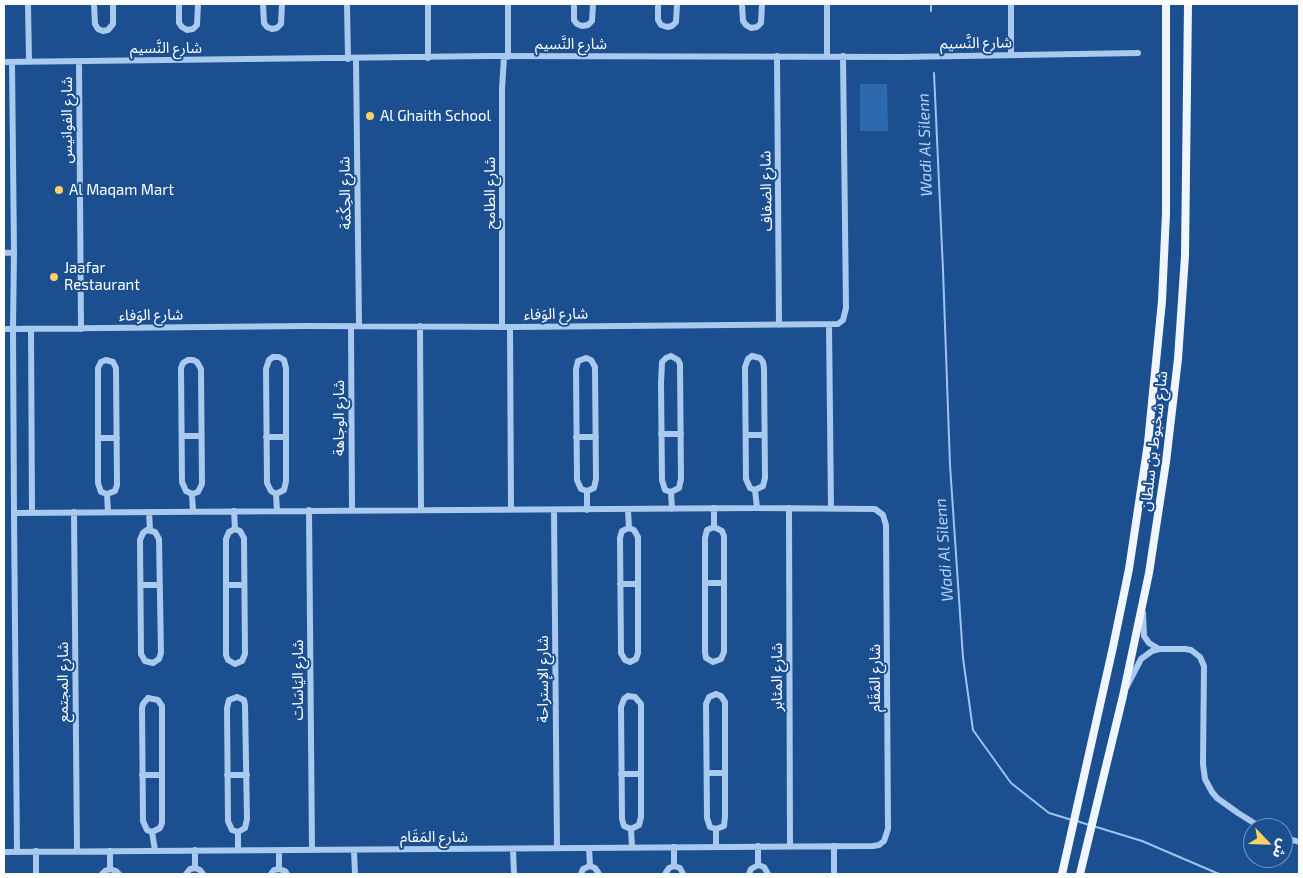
<!DOCTYPE html>
<meta charset="utf-8">
<style>
body{margin:0}
#map{position:relative;width:1303px;height:878px;overflow:hidden;background:#1b4f8f;font-family:"Exo 2","Noto Sans Arabic",sans-serif}
canvas{display:block}
.frame{position:absolute;inset:0;border:5px solid #fff;pointer-events:none}
.north{position:absolute;left:1243px;top:818px;width:50px;height:50px;box-sizing:border-box;background:#1b4f8f;border:1px solid #7695bc;border-radius:50%;rotate:114deg;font-size:14px;font-weight:700;line-height:20px;text-align:center;color:#fff}
.north::after{content:'';display:block;margin:auto;width:18px;height:22px;background:#ffd166;clip-path:polygon(50% 0,100% 100%,50% 72%,0 100%)}
</style>
<div id="map">
<canvas width="1303" height="878"></canvas>
<div class="frame"></div>
<div class="north">ش</div>
</div>
<script>
const g = document.querySelector('canvas').getContext('2d');
g.lineJoin = 'round';
function fillPath(path, color) {
  g.fillStyle = color;
  g.fill(path, 'evenodd');
}
function poly(rows) {
  const path = new Path2D();
  for (const r of rows) {
    path.moveTo(r[0], r[1]);
    for (let i = 2; i < r.length; i += 2) path.lineTo(r[i], r[i + 1]);
  }
  return path;
}
function stroke(path, color, width, dash) {
  g.strokeStyle = color;
  g.lineWidth = width;
  g.lineCap = dash ? 'butt' : 'round';
  g.setLineDash(dash || []);
  g.stroke(path);
}
function drawText(font, color, halo, rows, align = 'center') {
  g.font = font + ' "Exo 2","Noto Sans Arabic",sans-serif';
  g.lineWidth = 4;
  g.setLineDash([]);
  g.textBaseline = 'middle';
  g.strokeStyle = halo;
  g.fillStyle = color;
  for (const [text, x, y, turn = 0] of rows) {
    g.save();
    g.translate(x, y);
    g.rotate((+turn || 0) * Math.PI / 180);
    g.textAlign = isNaN(turn) ? turn : align;
    if (halo) g.strokeText(text, 0, 0);
    g.fillText(text, 0, 0);
    g.restore();
  }
}
fillPath(poly([
 [860,84,887,84,888,131,860,131]
]), '#2e69ad');
stroke(poly([
 [931,4,931,11],
 [934,73,943,270,950,465,963,658,973,730,1011,783,1049,813,1072,820],
 [1077,821,1089,825],
 [1093,826,1142,841,1219,874]
]), '#9cc4f0', 2);
stroke(poly([
 [28,4,29,61],
 [94,4,95,24,98,29,103,31,108,30,113,24,113,4],
 [179,4,179,23,182,27,187,30,193,29,197,25,198,4],
 [263,4,264,23,267,27,272,29,277,28,281,24,282,4],
 [347,4,348,59],
 [428,4,428,58],
 [508,4,508,57],
 [574,4,574,20,577,24,582,26,588,25,592,21,593,4],
 [658,4,658,20,661,25,667,27,672,26,676,22,677,4],
 [742,4,743,21,746,25,751,28,757,27,761,23,762,4],
 [827,4,827,56],
 [1011,4,1011,55],
 [777,56,779,325],
 [356,59,359,326],
 [79,61,81,329],
 [4,62,490,56,903,57,1138,53],
 [12,62,14,252,13,329,14,513,17,852],
 [4,253,14,252],
 [829,325,831,508],
 [351,326,352,510],
 [420,326,421,509],
 [502,326,502,89,504,57],
 [510,327,511,509],
 [4,329,307,326,514,327,838,324,843,320,846,308,843,56],
 [31,329,32,512],
 [671,356,678,360,680,364,681,479,679,488,671,492,665,490,662,480,661,383,662,362,666,358,671,356],
 [752,356,760,358,763,362,764,368,765,478,763,486,755,490,750,488,746,479,745,367,748,359,752,356],
 [273,357,279,357,284,360,286,368,286,481,284,490,276,494,271,491,267,483,266,369,269,360,273,357],
 [586,358,591,360,595,367,596,479,594,488,587,491,581,489,577,480,576,369,578,361,586,358],
 [106,360,113,362,116,368,117,485,115,491,107,494,101,492,98,483,98,368,101,362,106,360],
 [188,360,193,360,197,362,201,369,202,484,198,492,192,494,186,491,182,482,181,368,183,363,188,360],
 [661,434,681,434],
 [746,435,764,435],
 [182,436,201,436],
 [266,437,286,437],
 [576,437,596,437],
 [98,438,117,438],
 [755,490,757,508],
 [587,491,587,510],
 [671,492,672,509],
 [107,494,108,512],
 [192,494,193,511],
 [276,494,277,511],
 [714,508,714,527],
 [789,508,790,846],
 [309,510,312,850],
 [554,510,557,848],
 [628,510,629,528],
 [234,511,235,529],
 [74,512,77,851],
 [149,512,150,530],
 [714,527,722,531,724,536,724,652,721,659,713,662,706,658,705,652,705,538,707,530,714,527],
 [629,528,634,530,638,537,638,653,636,659,630,662,625,660,621,653,620,538,622,531,629,528],
 [235,529,240,531,244,538,245,654,242,661,235,664,228,660,226,655,226,539,229,532,235,529],
 [147,530,155,532,159,539,161,653,159,659,153,663,145,661,141,654,140,540,143,533,147,530],
 [705,583,724,583],
 [620,584,638,584],
 [141,585,160,585],
 [226,585,244,585],
 [1143,613,1144,636,1149,643,1159,649],
 [1127,686,1141,659,1152,651,1159,649,1185,649,1191,650,1200,657,1204,666,1203,764,1205,779,1212,792,1217,798,1238,813,1262,828],
 [716,694,721,696,725,702,725,817,724,826,716,829,710,827,707,818,706,704,709,697,716,694],
 [628,696,635,697,641,704,641,817,639,825,631,829,624,826,622,819,621,707,624,699,628,696],
 [237,697,244,700,245,705,247,819,245,828,238,832,232,830,228,821,227,708,229,700,237,697],
 [148,698,158,700,162,706,162,823,160,828,152,832,147,830,143,821,142,708,143,704,148,698],
 [707,773,725,773],
 [621,774,641,774],
 [142,775,162,775],
 [227,775,247,775],
 [631,829,632,847],
 [716,829,716,847],
 [152,832,155,850],
 [238,832,238,849],
 [1283,837,1299,842],
 [758,846,758,865],
 [834,846,834,874],
 [674,847,674,866],
 [589,848,590,866],
 [513,849,514,874],
 [195,850,195,868],
 [354,850,355,874],
 [36,851,36,874],
 [110,851,110,869],
 [4,852,873,846,879,845,884,841,888,829,886,525,883,515,875,509,757,508,14,513],
 [279,869,279,851],
 [102,874,105,871,110,869,116,871,119,874],
 [186,874,190,869,195,868,200,870,203,874],
 [271,874,274,870,279,869,285,871,287,874],
 [581,874,583,869,590,866,595,868,599,874],
 [665,874,669,868,674,866,680,868,683,874],
 [749,874,751,869,758,865,764,867,768,874]
]), '#a9c9ee', 6);
stroke(poly([
 [1062,874,1113,647,1129,569,1148,443,1162,301,1166,213,1166,4],
 [1080,874,1123,696,1149,573,1166,462,1178,359,1185,256,1188,4]
]), '#f0f6ff', 8);
for (const [x, y, r, color] of [
 [370,116,5,"#ffd166"],
 [59,190,5,"#ffd166"],
 [54,277,5,"#ffd166"]
]) {
  const dot = new Path2D();
  dot.arc(x, y, r, 0, 2 * Math.PI);
  g.fillStyle = color;
  g.fill(dot);
  stroke(dot, '#1b4f8f', 2);
}
drawText('15px', '#fff', '#1b4f8f', [
 ["شارع النَّسيم",976,43,-1],
 ["شارع النَّسيم",571,44],
 ["شارع النَّسيم",166,48],
 ["شارع الفوانيس",67,120,-90],
 ["شارع الضفاف",766,191,-91],
 ["شارع الحِكْمَة",345,193,-91],
 ["شارع الطامح",490,193,-90],
 ["شارع الوَفاء",556,314,-1],
 ["شارع الوَفاء",151,315,-1],
 ["شارع الوجاهة",339,418,-90],
 ["شارع شخبوط بن سلطان",1154,441,-83],
 ["شارع المثابر",777,677,-90],
 ["شارع المَقَام",875,678,-90],
 ["شارع الإستراحة",543,679,-90],
 ["شارع اليَاسَات",298,680,-90],
 ["شارع المجتمع",63,682,-90],
 ["شارع المَقَام",434,837]
]);
drawText('15px', '#fff', '#1b4f8f', [
 ["Al Ghaith School",380,116],
 ["Al Maqam Mart",69,190],
 ["Jaafar",64,268],
 ["Restaurant",64,285]
], 'left');
drawText('italic 16px', '#b5d3f5', '#1b4f8f', [
 ["Wadi Al Silenn",925,145,-92],
 ["Wadi Al Silenn",944,550,-94]
]);
</script>
